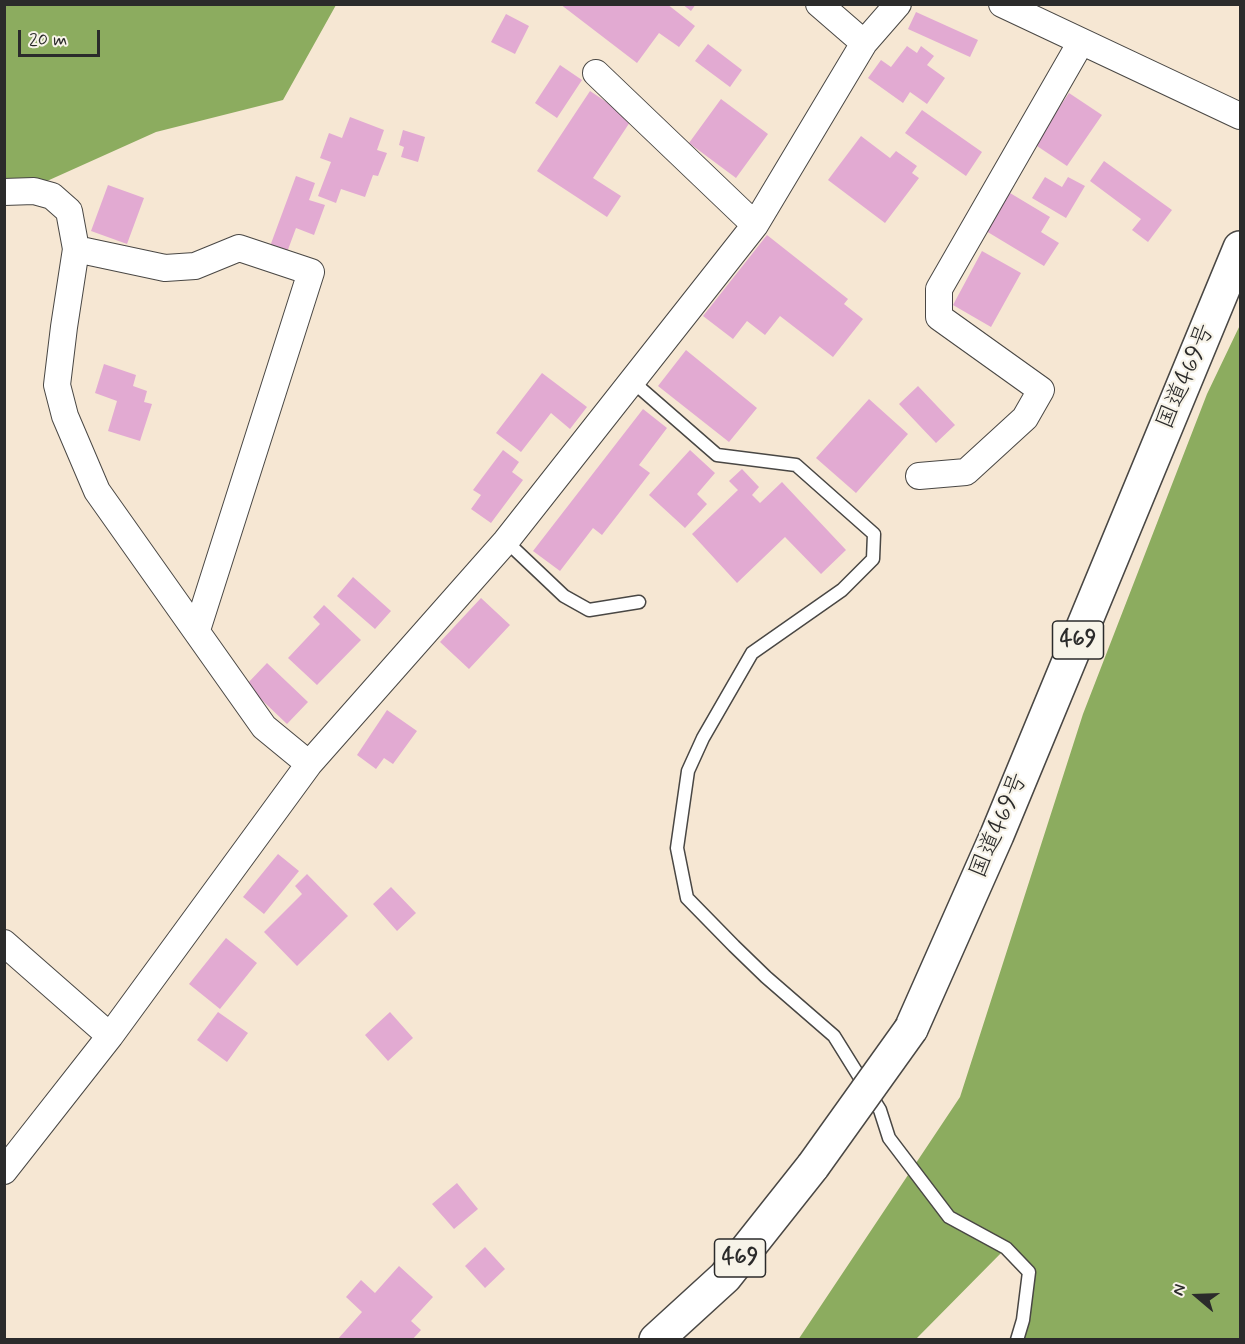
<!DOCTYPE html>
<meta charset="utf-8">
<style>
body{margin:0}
#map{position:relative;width:1245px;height:1344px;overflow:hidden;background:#f6e7d3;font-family:Mynerve,sans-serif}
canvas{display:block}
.frame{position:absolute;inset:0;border:6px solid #2b2b2b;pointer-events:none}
.north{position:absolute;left:1167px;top:1266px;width:60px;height:60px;-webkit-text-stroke:4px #f7f3e8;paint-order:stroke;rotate:289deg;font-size:16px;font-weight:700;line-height:24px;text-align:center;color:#2b2b2b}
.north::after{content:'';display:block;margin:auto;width:21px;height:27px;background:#2b2b2b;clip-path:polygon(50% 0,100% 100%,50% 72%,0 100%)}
.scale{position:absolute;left:18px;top:30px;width:82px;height:27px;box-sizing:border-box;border:3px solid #2b2b2b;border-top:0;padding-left:8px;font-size:18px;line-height:21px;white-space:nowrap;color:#2b2b2b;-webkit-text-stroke:4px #f7f3e8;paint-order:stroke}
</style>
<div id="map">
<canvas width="1245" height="1344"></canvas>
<div class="frame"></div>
<div class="north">N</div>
<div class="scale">20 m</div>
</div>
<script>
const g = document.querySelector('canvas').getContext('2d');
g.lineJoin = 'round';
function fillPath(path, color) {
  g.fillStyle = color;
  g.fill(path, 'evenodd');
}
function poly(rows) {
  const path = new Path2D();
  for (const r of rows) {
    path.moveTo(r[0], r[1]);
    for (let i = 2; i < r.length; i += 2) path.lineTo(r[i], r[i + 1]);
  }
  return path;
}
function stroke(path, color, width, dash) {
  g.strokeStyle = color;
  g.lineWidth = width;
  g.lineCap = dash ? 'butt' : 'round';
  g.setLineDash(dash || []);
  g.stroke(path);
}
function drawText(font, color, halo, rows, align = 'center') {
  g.font = font + ' Mynerve,"Klee One",sans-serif';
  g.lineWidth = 4.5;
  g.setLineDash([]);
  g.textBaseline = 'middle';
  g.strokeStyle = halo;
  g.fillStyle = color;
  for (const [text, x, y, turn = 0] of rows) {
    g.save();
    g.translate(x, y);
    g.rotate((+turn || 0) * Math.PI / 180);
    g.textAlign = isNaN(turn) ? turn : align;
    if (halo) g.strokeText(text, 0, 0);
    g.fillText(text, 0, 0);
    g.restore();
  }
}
fillPath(poly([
 [5,5,336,5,283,100,156,132,47,181,5,181],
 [1240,325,1240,1339,1011,1339,1027,1283,1006,1248,916,1339,798,1340,960,1097,1083,714,1207,394]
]), '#8cac5f');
fillPath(poly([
 [560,4,667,4,695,26,679,47,659,33,637,63],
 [682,4,696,4,691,11],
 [916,12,978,40,970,57,908,29],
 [506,14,529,26,515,54,491,42],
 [708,44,742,70,730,87,695,61],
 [907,46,917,53,921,46,934,56,927,65,945,78,927,104,910,92,903,103,868,78,881,60,891,67],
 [560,65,582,80,557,118,535,103],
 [590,91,632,119,593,178,621,196,607,217,537,171],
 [1069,93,1102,115,1067,166,1034,144],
 [721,99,768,134,736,178,689,143],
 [922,110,982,152,966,176,905,133],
 [350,117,384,130,377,150,387,153,378,176,373,175,365,197,341,189,336,203,318,196,331,162,320,158,329,133,342,138],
 [403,130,425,137,418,162,401,157,404,147,399,145],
 [861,136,890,158,896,151,917,166,912,173,919,178,885,223,828,180],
 [1104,161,1172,210,1148,242,1132,230,1141,219,1090,181],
 [296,176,315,183,309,200,325,205,314,235,296,228,286,255,269,249],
 [1045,177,1062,187,1068,177,1085,186,1066,218,1032,198],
 [108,185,144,198,127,244,91,231],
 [1010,193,1050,217,1041,232,1059,243,1044,266,986,231],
 [767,235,848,299,844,304,863,319,833,357,780,316,765,335,747,321,733,339,703,316],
 [982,251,1021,273,991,327,953,305],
 [686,350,757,408,729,442,658,386],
 [104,364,136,375,133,386,147,391,144,402,152,404,140,441,108,431,117,401,95,393],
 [542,373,587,407,570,429,551,413,521,452,496,433],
 [918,386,955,425,936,443,899,404],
 [869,399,908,434,856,493,816,458],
 [643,409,667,428,639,465,650,473,602,535,593,528,560,571,533,551],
 [503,450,519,462,512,472,523,480,491,523,471,509,481,495,473,490],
 [690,450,715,473,697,494,707,504,685,528,649,495],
 [742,469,759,487,752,495,760,503,782,482,846,550,821,574,785,537,737,583,692,534,738,490,729,481],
 [353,577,391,611,375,629,337,596],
 [481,598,510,625,469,669,440,642],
 [324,605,361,640,317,685,288,658,320,624,313,617],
 [267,663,308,702,287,724,246,685],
 [387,710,417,731,393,764,384,758,376,769,357,755],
 [278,854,299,871,264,914,243,897],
 [307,874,348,916,297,966,264,932,302,894,295,886],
 [391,887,416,913,397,931,373,904],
 [226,938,257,963,220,1009,189,984],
 [218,1012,248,1033,227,1062,197,1040],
 [390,1012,413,1038,388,1061,365,1035],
 [457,1183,478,1209,454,1229,432,1204],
 [485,1247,505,1269,485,1288,465,1266],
 [399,1266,433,1297,411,1321,421,1330,412,1340,337,1340,362,1312,346,1297,361,1280,375,1293]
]), '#e2aad2');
const lane = poly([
 [632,381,717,455,796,465,874,534,873,559,842,590,752,653,703,738,688,771,677,848,687,898,734,946,766,977,834,1036,880,1110,889,1138,949,1217,1006,1248,1029,1272,1023,1320,1017,1340],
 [506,541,564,596,589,610,639,602]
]);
const street = poly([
 [819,4,864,43],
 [1002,4,1240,116],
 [596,73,755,225],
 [4,192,34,191,52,196,69,211,76,249,64,327,57,385,65,416,97,491,264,727,309,764],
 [76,249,165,268,195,266,239,248,311,272,197,630],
 [919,476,966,472,1025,418,1041,390,939,317,939,289,1081,42],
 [4,943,110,1036],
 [4,1171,110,1036,309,764,506,541,755,225,864,43,898,4]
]);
const highway = poly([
 [911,1029,997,835,1240,248],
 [656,1340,725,1277,813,1166]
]);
stroke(lane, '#494744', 15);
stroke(street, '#494744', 28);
stroke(highway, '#494744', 36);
stroke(lane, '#fff', 12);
stroke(street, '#fff', 26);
stroke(highway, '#fff', 33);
const highwayBridge = poly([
 [813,1166,911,1029]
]);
stroke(highwayBridge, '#494744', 36, []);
stroke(highwayBridge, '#fff', 33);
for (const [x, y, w] of [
 [1078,640,51],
 [740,1258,51]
]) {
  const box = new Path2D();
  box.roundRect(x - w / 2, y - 19, w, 38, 4.5);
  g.fillStyle = '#f7f3e8';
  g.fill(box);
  stroke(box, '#2b2b2b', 1.5);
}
drawText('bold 22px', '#2b2b2b', null, [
 ["469",1078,640],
 ["469",740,1258]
]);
drawText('24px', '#2b2b2b', '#f7f3e8', [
 ["国道469号",1187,377,-67],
 ["国道469号",1000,826,-67]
]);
</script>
